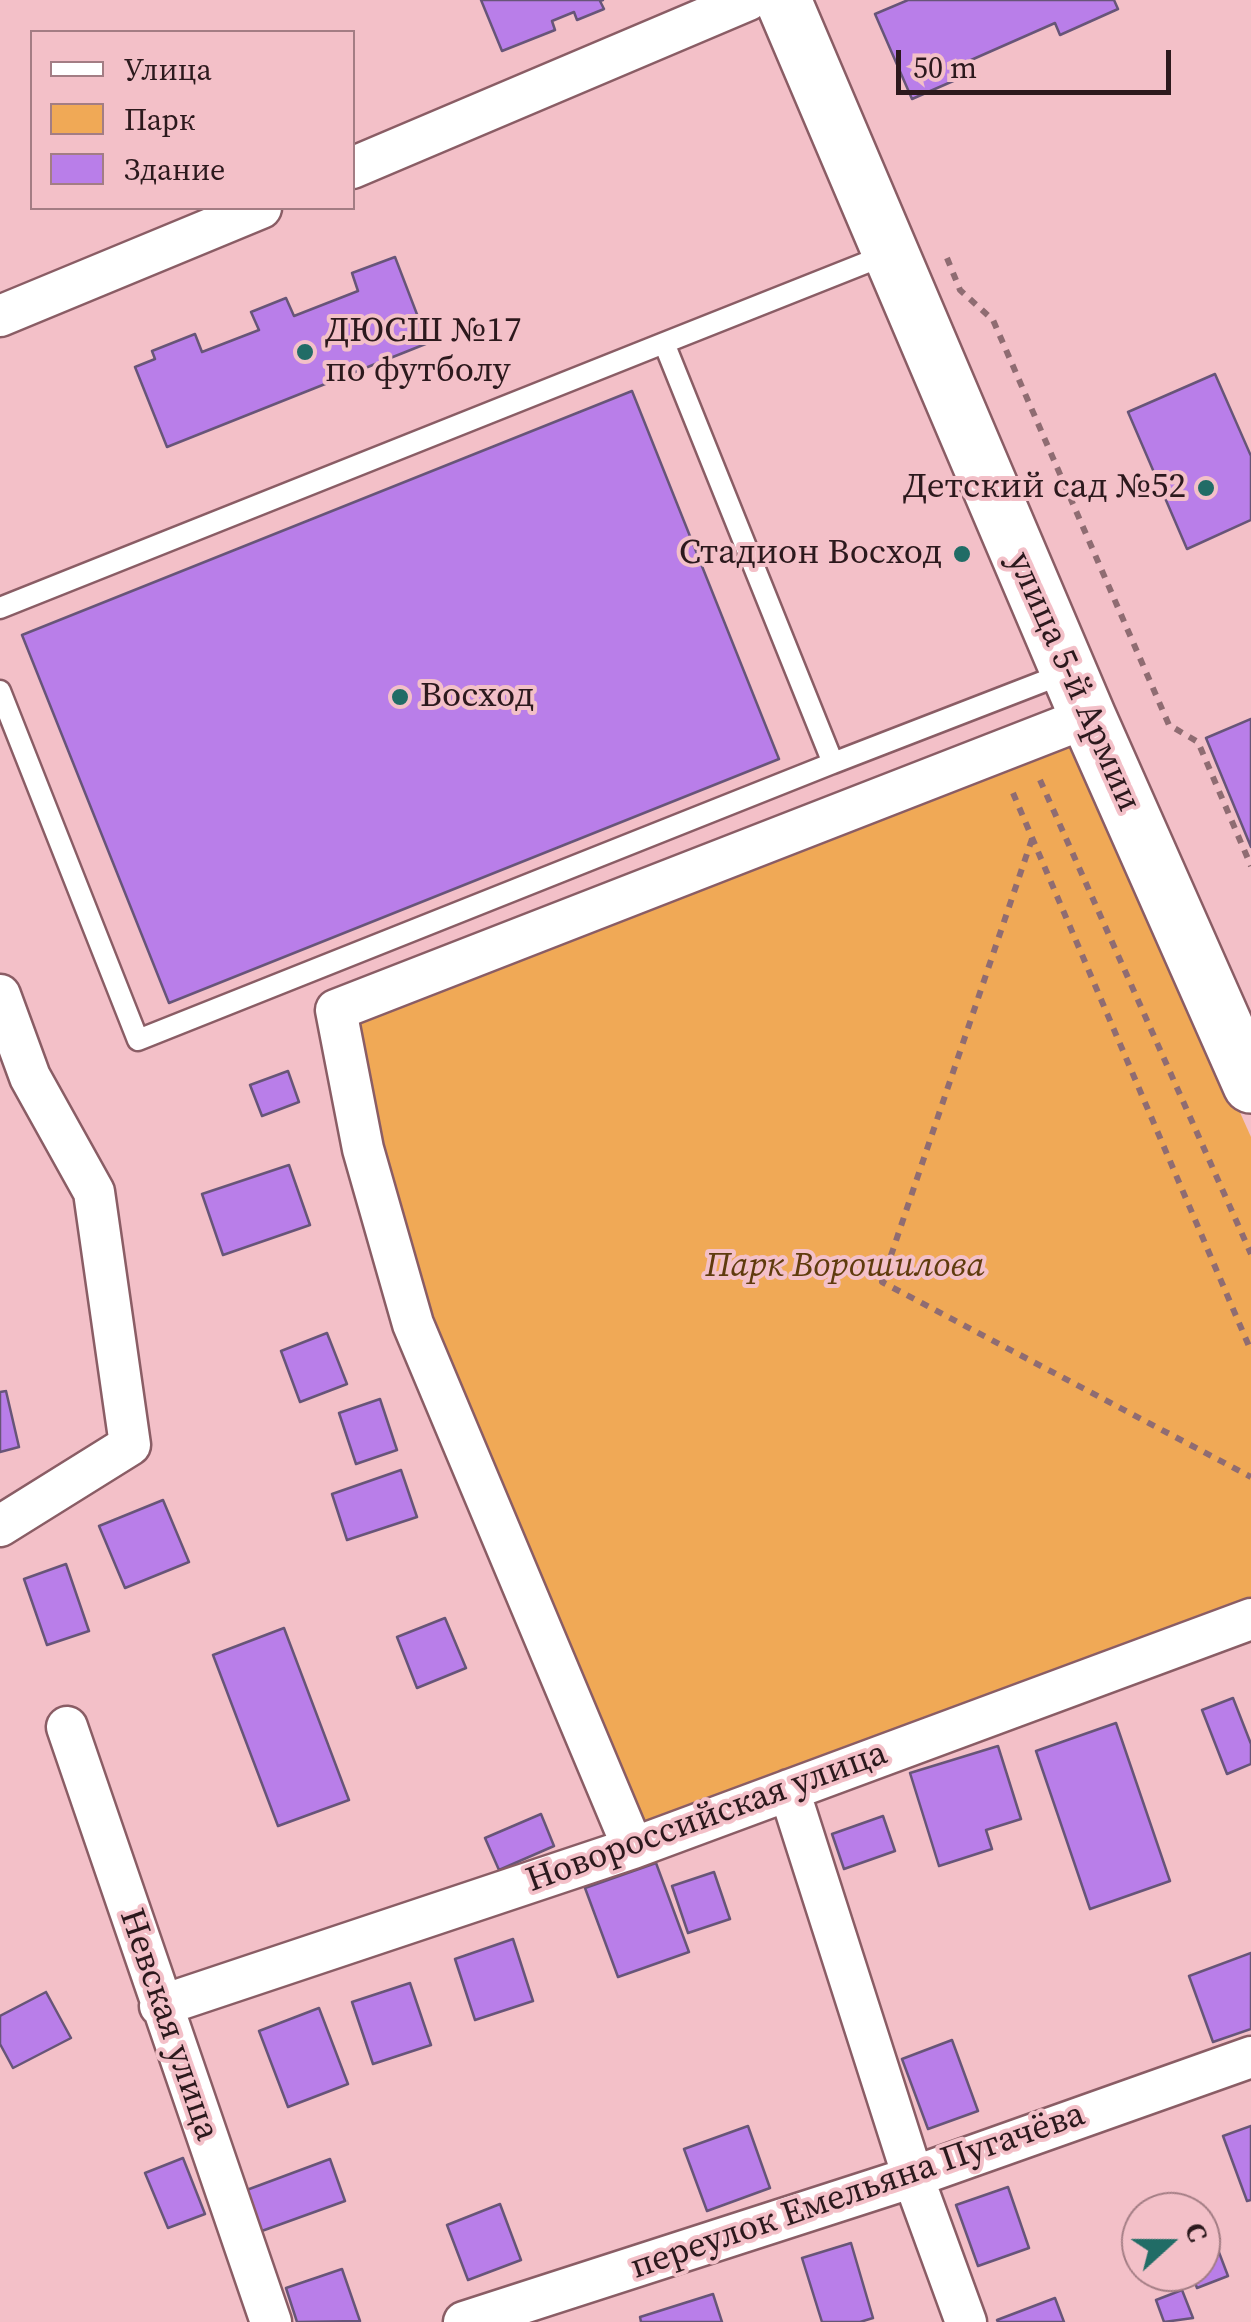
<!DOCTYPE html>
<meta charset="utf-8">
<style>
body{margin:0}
#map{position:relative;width:1251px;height:2322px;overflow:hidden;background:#f3c0c8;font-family:"Source Serif 4",serif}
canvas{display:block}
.legend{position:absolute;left:30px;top:30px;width:325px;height:180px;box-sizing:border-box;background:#f3c0c8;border:2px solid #a37d84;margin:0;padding:12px 18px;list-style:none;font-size:30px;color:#2c191d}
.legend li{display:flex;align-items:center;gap:20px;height:50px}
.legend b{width:50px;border:2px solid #a37d84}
.north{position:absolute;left:1121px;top:2192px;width:100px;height:100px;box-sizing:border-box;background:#f3c0c8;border:2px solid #a37d84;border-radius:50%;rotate:69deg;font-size:28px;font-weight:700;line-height:40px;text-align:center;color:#2c191d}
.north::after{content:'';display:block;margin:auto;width:35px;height:45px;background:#216c66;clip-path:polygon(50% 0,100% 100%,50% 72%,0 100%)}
.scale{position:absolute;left:896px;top:50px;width:275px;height:45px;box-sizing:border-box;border:5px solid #2c191d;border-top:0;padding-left:12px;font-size:30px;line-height:35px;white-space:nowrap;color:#2c191d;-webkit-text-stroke:8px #f3c0c8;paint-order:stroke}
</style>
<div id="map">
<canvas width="1251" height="2322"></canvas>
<ul class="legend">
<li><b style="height:12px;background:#fff"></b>Улица</li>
<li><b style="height:28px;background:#f0a956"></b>Парк</li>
<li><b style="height:28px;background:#b97ee9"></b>Здание</li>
</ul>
<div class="north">С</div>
<div class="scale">50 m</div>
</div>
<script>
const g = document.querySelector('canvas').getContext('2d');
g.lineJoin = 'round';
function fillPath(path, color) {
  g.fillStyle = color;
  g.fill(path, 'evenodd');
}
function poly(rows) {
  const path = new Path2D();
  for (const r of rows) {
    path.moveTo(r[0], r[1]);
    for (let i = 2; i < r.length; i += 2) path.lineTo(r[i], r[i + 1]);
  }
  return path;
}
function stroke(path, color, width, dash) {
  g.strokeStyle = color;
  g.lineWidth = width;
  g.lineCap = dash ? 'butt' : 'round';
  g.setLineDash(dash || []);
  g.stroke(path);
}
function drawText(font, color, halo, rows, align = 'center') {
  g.font = font + ' "Source Serif 4",serif';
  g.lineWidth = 8;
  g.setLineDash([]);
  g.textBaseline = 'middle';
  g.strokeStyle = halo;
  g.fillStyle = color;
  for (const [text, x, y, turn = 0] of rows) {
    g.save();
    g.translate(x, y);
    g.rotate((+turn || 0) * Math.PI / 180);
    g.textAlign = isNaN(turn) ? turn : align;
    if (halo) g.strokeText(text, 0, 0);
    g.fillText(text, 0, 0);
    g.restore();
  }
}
fillPath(poly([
 [1075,744,1251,1137,1251,1602,638,1826,429,1323,380,1140,352,1020]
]), '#f0a956');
const building = poly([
 [481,0,603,0,600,1,604,9,577,20,574,12,552,21,555,30,502,51,481,0],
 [908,0,1114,0,1118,9,1060,35,1055,23,962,64,967,75,912,99,875,14,908,0],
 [395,257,428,343,167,447,135,367,155,359,152,351,195,334,202,352,259,330,251,312,286,298,294,316,358,291,352,273,395,257],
 [1215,374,1251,456,1251,520,1187,549,1128,412,1215,374],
 [632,391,779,759,169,1003,22,635,632,391],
 [1251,719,1251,847,1206,738,1251,719],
 [288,1071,299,1102,262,1116,250,1085,288,1071],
 [289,1165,310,1225,223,1255,202,1194,289,1165],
 [327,1333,347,1384,300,1402,281,1351,327,1333],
 [6,1391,19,1447,0,1452,0,1392,6,1391],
 [380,1399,397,1450,356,1464,339,1413,380,1399],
 [401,1470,417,1517,347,1540,332,1494,401,1470],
 [163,1500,189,1562,125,1588,99,1526,163,1500],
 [66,1564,89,1631,47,1645,24,1579,66,1564],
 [445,1618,466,1668,417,1688,397,1637,445,1618],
 [284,1628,349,1800,278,1826,213,1655,284,1628],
 [1233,1698,1251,1744,1251,1764,1227,1774,1202,1710,1233,1698],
 [1116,1723,1170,1881,1090,1909,1036,1751,1116,1723],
 [998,1746,1021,1819,986,1830,992,1849,939,1866,910,1773,998,1746],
 [541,1814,554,1846,499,1870,485,1838,541,1814],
 [883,1816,895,1851,844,1869,832,1834,883,1816],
 [656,1863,689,1952,618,1977,585,1888,656,1863],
 [714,1872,730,1919,688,1933,672,1886,714,1872],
 [513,1939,533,2001,475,2020,455,1959,513,1939],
 [1251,1953,1251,2029,1213,2042,1189,1976,1251,1953],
 [410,1983,431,2045,373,2064,352,2002,410,1983],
 [46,1992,71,2038,13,2068,0,2044,0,2016,46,1992],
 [319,2008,348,2084,288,2107,259,2031,319,2008],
 [952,2040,978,2111,928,2129,902,2059,952,2040],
 [748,2126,770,2188,707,2211,684,2149,748,2126],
 [1251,2126,1251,2200,1247,2201,1223,2136,1251,2126],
 [183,2158,205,2214,168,2228,145,2173,183,2158],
 [330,2159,345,2201,259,2232,244,2191,330,2159],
 [1008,2187,1029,2248,978,2266,956,2205,1008,2187],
 [500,2204,521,2260,468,2280,447,2225,500,2204],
 [1212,2234,1228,2276,1197,2288,1191,2272,1201,2272,1201,2238,1212,2234],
 [851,2243,873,2318,860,2322,822,2322,802,2258,851,2243],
 [342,2269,360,2321,297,2322,286,2288,342,2269],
 [1182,2290,1193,2318,1164,2322,1156,2300,1182,2290],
 [713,2294,722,2322,641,2322,640,2317,713,2294],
 [1055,2298,1064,2322,998,2322,997,2320,1055,2298]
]);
fillPath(building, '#b97ee9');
stroke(building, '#675578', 2.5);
const service = poly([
 [888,254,664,343,833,763,1068,672],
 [0,608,664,343],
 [0,691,138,1040,833,763]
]);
const minor = poly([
 [352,168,748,0],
 [0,316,261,208],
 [0,995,30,1077,94,1192,130,1445,0,1526],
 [67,1727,271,2322],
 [789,1790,913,2177,966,2322],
 [633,1848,413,1324,363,1149,336,1010,1088,717],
 [160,2006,633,1848,1251,1619],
 [464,2322,913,2177,1251,2057]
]);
const secondary = poly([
 [783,0,1088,717,1251,1085]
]);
stroke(service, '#8a5d65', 25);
stroke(minor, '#8a5d65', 45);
stroke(secondary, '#8a5d65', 60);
stroke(poly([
 [947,258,960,290,993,320,1169,725,1198,742,1251,866],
 [1040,780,1251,1254],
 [1013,793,1251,1351],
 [1032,839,882,1282,1251,1477]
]), '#8f6c72', 6, [8, 8]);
stroke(service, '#fff', 20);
stroke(minor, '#fff', 40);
stroke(secondary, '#fff', 55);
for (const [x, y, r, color] of [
 [305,352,10,"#216c66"],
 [1206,488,10,"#216c66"],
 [962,554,10,"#216c66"],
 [400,697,10,"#216c66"]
]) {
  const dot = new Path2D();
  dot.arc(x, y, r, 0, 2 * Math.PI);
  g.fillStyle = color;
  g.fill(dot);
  stroke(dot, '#f3c0c8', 4);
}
drawText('35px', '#2c191d', '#f3c0c8', [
 ["ДЮСШ №17",325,332],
 ["по футболу",325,372],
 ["Детский сад №52",1186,488,"right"],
 ["Стадион Восход",942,554,"right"],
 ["Восход",420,697]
], 'left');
drawText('35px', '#2c191d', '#f3c0c8', [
 ["улица 5-й Армии",1073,682,66],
 ["Новороссийская улица",707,1818,-20],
 ["Невская улица",168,2025,71],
 ["переулок Емельяна Пугачёва",858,2192,-19]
]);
drawText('italic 35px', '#5f3b0d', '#f3c0c8', [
 ["Парк Ворошилова",845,1267]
]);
</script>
